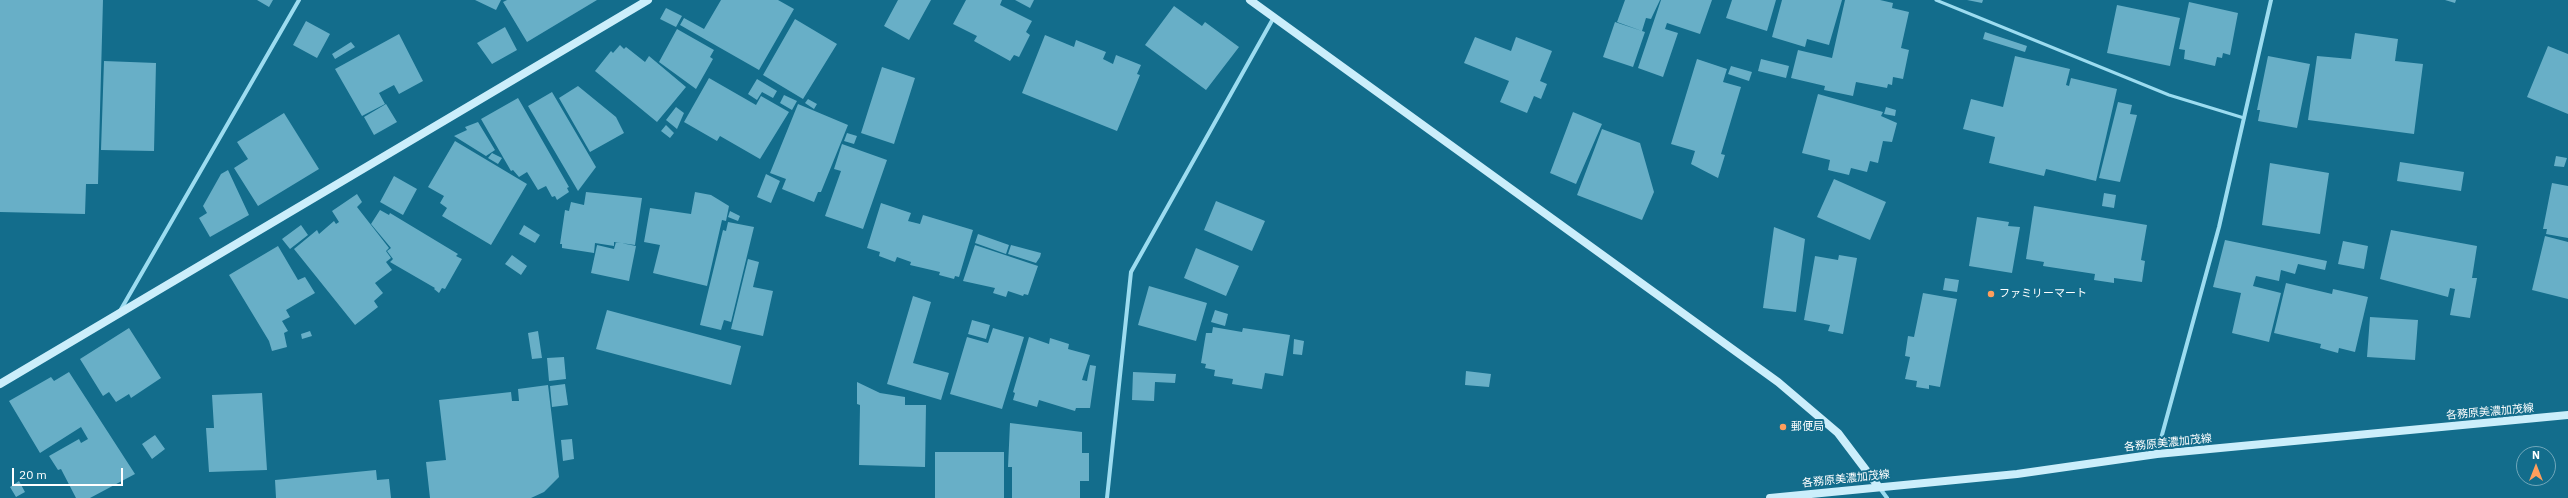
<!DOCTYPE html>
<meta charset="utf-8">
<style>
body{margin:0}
#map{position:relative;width:2568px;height:498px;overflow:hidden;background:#136d8c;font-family:"IBM Plex Sans",sans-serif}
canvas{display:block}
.north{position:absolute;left:2516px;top:446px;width:40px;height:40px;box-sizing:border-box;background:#136d8c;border:1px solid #71a7ba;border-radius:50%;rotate:0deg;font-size:11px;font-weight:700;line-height:16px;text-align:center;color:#fff}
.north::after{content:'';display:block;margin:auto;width:14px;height:18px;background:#ff9e5c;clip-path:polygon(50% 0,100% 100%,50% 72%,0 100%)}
.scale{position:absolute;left:12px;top:468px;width:111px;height:18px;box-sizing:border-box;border:2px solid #fff;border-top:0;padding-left:5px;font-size:12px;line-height:14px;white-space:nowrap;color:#fff;-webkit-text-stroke:3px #136d8c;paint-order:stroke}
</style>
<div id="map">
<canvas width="2568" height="498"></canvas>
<div class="north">N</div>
<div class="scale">20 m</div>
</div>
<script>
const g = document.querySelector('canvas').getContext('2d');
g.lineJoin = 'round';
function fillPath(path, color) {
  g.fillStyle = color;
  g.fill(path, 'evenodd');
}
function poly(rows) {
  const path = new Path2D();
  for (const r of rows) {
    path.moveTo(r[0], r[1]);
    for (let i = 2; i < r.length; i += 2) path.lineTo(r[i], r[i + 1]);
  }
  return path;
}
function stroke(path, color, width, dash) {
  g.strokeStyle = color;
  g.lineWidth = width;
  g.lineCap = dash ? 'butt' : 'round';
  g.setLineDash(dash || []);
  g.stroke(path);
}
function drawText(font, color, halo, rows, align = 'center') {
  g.font = font + ' "IBM Plex Sans","Noto Sans JP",sans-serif';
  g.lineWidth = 4;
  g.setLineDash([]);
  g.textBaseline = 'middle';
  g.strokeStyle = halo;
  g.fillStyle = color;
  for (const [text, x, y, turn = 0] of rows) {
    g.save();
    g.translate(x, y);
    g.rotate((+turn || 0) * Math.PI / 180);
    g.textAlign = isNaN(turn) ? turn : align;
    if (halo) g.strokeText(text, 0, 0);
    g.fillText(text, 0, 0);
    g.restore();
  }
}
fillPath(poly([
 [0,0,103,0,98,184,86,184,85,214,0,212],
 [257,0,273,0,269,7],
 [475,0,501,0,496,10],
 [507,0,597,0,527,42,503,2],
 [721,0,778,0,794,9,759,70,680,25,684,18,704,29],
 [898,0,931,0,909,40,884,26],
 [966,0,1002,0,1000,5,1032,21,1026,32,1030,35,1019,57,1014,55,1010,61,974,41,977,36,953,24],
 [1015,0,1034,0,1030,8],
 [1625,0,1660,0,1651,19,1646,18,1642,31,1617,22],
 [1661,0,1712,0,1700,34,1667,23,1665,29,1678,33,1663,77,1638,68],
 [1732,0,1776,0,1767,31,1726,18],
 [1782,0,1842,0,1829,45,1807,39,1805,47,1772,37],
 [1845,0,1880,0,1893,3,1892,8,1909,12,1901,48,1909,50,1903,79,1893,77,1892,85,1888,84,1887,88,1856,82,1853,96,1824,90,1825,86,1791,78,1798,50,1832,58],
 [1967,0,1983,0,1982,3],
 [2445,0,2456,0,2455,3],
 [2189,2,2238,13,2230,55,2223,53,2222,58,2217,57,2215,66,2184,59,2185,50,2179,49],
 [2117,5,2180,18,2170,66,2107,53],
 [1174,6,1202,26,1205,22,1239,47,1206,90,1145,45],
 [666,8,682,16,676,27,660,19],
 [795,19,837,44,803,99,763,75],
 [306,21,330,34,317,58,293,45],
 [1615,22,1645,32,1633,67,1603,57],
 [505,27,517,50,492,64,477,43],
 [677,29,714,50,710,57,713,59,696,89,659,62],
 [1985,32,2027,46,2025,52,1983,39],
 [2355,33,2398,39,2395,61,2423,64,2414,134,2308,120,2317,56,2351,59],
 [399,34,423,81,399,94,394,85,379,93,385,104,362,116,335,69],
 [1045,35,1074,47,1076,40,1106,52,1103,59,1113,64,1116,55,1141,65,1137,74,1140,75,1117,131,1022,93],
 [1475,37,1511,51,1516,37,1552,51,1540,81,1547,84,1541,99,1534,96,1527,113,1500,102,1509,81,1464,63],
 [351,42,355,47,335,59,332,54],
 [620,45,624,49,626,47,645,62,649,56,686,87,657,122,595,71,611,51,613,53],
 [2548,46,2568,54,2568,114,2527,97],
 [2015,56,2070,69,2066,85,2069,86,2071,78,2117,89,2096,181,2046,169,2044,176,1989,163,1995,137,1963,129,1971,99,2003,107],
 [2268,56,2310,64,2297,128,2258,121,2260,110,2257,110],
 [1697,59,1727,69,1723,82,1741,87,1721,154,1725,155,1718,178,1691,164,1695,151,1671,144],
 [1761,59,1789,66,1786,78,1758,71],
 [104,61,156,63,154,151,101,150],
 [1731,66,1752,72,1749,81,1728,74],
 [882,67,915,78,894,144,861,133],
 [709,78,756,105,761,96,789,112,760,159,720,136,717,141,684,122],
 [757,79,777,91,773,98,762,92,757,100,748,94],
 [578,86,616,117,624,133,590,152,559,98],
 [552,92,596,167,578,191,528,106],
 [1818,94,1883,112,1881,116,1897,123,1892,142,1883,141,1878,163,1870,161,1867,172,1851,168,1849,175,1828,170,1830,160,1802,153],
 [784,95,797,101,792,110,780,103],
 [518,98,569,187,567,188,569,192,557,200,555,196,552,197,546,186,538,190,527,172,519,177,513,170,511,171,481,119],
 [808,99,817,104,814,109,805,103],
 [2118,102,2132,105,2130,114,2137,115,2120,182,2099,178],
 [386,104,397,122,374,135,364,117],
 [798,104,848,125,821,192,818,192,814,202,782,189,786,179,770,173],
 [676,107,684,113,677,129,666,120],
 [1886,107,1896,110,1895,116,1884,114],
 [1573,112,1602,124,1576,184,1550,173],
 [284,113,319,169,258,206,234,168,248,159,237,142],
 [478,122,495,150,486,156,454,136,467,130,465,127],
 [666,125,674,133,670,138,661,131],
 [1602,129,1640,143,1654,192,1642,220,1577,195],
 [847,133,857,136,854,144,844,141],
 [455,141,527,184,491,245,442,216,447,208,440,203,444,196,428,187],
 [842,144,887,160,863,229,825,216,841,171,834,169],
 [492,153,502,158,498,164,488,158],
 [2556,156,2567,158,2564,167,2554,166],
 [2400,162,2464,172,2461,191,2397,181],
 [2270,163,2329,173,2320,234,2262,225],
 [228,170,249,215,210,237,199,218,207,213,203,206,221,174],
 [766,174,780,181,771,203,757,197],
 [394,176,417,189,403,215,380,202],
 [1834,179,1886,202,1870,240,1817,217],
 [2552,183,2568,186,2568,238,2546,234,2547,229,2543,229],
 [586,192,642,198,635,245,614,242,614,246,595,243,594,253,562,248,562,244,560,244,565,210,569,211,571,202,584,205],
 [695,192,711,195,729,206,726,221,722,220,707,286,653,273,660,245,644,242,650,208,691,214],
 [2104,193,2116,195,2114,208,2102,206],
 [357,194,362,202,357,207,389,248,386,251,391,258,386,262,392,270,375,283,383,293,374,301,378,307,355,325,294,249,317,230,319,234,334,221,336,224,339,222,332,211],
 [1216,201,1265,221,1252,251,1204,230],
 [881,203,911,213,908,221,920,224,923,215,973,230,959,277,955,276,954,279,939,275,940,272,910,265,911,262,897,257,895,262,879,256,880,252,867,248],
 [2034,206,2147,225,2141,260,2145,261,2142,282,2114,278,2114,283,2094,280,2095,274,2043,266,2044,262,2026,259],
 [380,210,389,215,390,213,458,254,456,256,462,259,445,289,442,288,439,293,434,289,435,288,390,262,393,259,387,251,391,248,371,224],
 [730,211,740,216,738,221,728,217],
 [1977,217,2009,222,2008,226,2020,227,2012,273,1969,266],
 [728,222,754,227,731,322,724,320,721,330,700,325,723,230,726,231],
 [301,225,308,235,290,249,282,239],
 [524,225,540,235,535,243,519,234],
 [1774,227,1805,239,1796,312,1763,308],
 [2391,230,2477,246,2472,278,2477,278,2470,318,2450,315,2455,289,2450,288,2448,297,2380,279],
 [978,234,1009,245,1006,254,975,243],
 [2545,236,2568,242,2568,299,2532,290],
 [2225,240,2327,261,2325,270,2298,264,2295,274,2281,270,2279,281,2256,276,2253,286,2281,293,2269,342,2232,333,2241,293,2213,287],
 [2343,241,2368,246,2364,269,2338,264],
 [616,242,636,246,629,281,591,273,597,245,614,249],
 [975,245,1038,266,1028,295,1024,294,1023,296,1008,291,1006,297,993,293,995,288,963,281],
 [1011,245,1041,253,1040,257,1036,263,1008,254],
 [278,246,298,280,305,277,315,293,286,310,290,317,282,321,288,331,284,333,287,347,272,351,269,341,229,275],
 [1196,248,1239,266,1226,296,1184,278],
 [512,255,527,266,521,275,505,264],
 [1839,255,1857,258,1843,334,1828,331,1830,325,1804,320,1815,256,1838,260],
 [748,259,759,262,753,287,773,291,763,336,731,329],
 [1945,278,1959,280,1957,292,1943,290],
 [2286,283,2332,294,2333,289,2368,297,2355,352,2339,348,2338,353,2320,348,2321,344,2274,333],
 [1149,286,1207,303,1196,341,1138,325],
 [1923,293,1957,299,1940,387,1929,385,1929,389,1916,387,1917,381,1905,379,1910,357,1905,356,1908,336,1914,337],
 [913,296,931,302,913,363,949,373,941,400,887,384],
 [607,310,741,346,731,385,596,349],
 [1215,310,1228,314,1225,326,1211,322],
 [2370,317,2418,320,2415,360,2367,357],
 [972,320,990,325,986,339,968,334],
 [1213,327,1242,332,1243,328,1290,335,1283,376,1265,373,1262,389,1232,384,1233,379,1214,376,1215,370,1205,368,1206,364,1201,363,1206,333,1212,333],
 [129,328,161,378,131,398,129,394,116,402,109,392,103,396,80,359],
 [993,328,1024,337,1002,409,950,394,967,337,988,343],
 [310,331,312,336,302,339,301,334],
 [538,331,542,358,532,359,528,333],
 [1029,337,1049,344,1050,338,1069,344,1068,349,1090,355,1082,380,1087,381,1090,365,1096,366,1090,408,1076,408,1075,411,1039,400,1037,407,1013,400,1015,393,1013,392],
 [1294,339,1304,341,1302,355,1293,354],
 [564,357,566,379,549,381,547,358],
 [1466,371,1491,374,1489,387,1465,385],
 [69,372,135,474,90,498,76,498,61,469,58,470,49,456,79,439,81,443,88,439,81,427,40,453,9,401,51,377,54,381],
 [1133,372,1176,374,1175,383,1155,382,1154,401,1132,400],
 [857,382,880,393,905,397,905,405,926,405,925,467,859,465,860,405,857,404],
 [565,384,568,405,552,407,550,386],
 [548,385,559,477,544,492,531,498,430,498,426,462,446,460,439,400,511,392,512,401,519,401,518,389],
 [262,393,267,470,209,472,206,428,214,428,212,395],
 [1010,423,1082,432,1082,453,1089,453,1089,481,1080,481,1080,498,1012,498,1012,467,1008,467],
 [155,435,165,449,152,459,142,444],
 [572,439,574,459,563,461,561,440],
 [935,452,1004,452,1004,498,935,498],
 [376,470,377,480,389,479,391,498,276,498,275,480],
 [19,481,25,492,16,497,10,487]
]), '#68afc7');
stroke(poly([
 [1936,0,2169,95,2244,118]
]), '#9cdcf0', 3);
stroke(poly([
 [120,311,299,0],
 [2157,453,2219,227,2271,0],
 [1879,487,1887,498],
 [1107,498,1131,272,1274,17]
]), '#9cdcf0', 4);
stroke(poly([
 [1250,0,1778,382,1838,433,1878,486],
 [0,384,648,0],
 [1770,498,2017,474,2157,454,2568,415]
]), '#cbeefb', 8);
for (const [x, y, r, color] of [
 [1991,294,4,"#ff9e5c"],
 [1783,427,4,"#ff9e5c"]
]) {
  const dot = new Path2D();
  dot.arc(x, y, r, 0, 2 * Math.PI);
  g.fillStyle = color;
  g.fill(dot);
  stroke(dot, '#136d8c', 1.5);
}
drawText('11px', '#fff', '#136d8c', [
 ["ファミリーマート",1999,294],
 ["郵便局",1791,427]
], 'left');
drawText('11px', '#fff', '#136d8c', [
 ["各務原美濃加茂線",2490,412,-5],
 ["各務原美濃加茂線",2168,443,-6],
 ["各務原美濃加茂線",1846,479,-6]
]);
</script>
